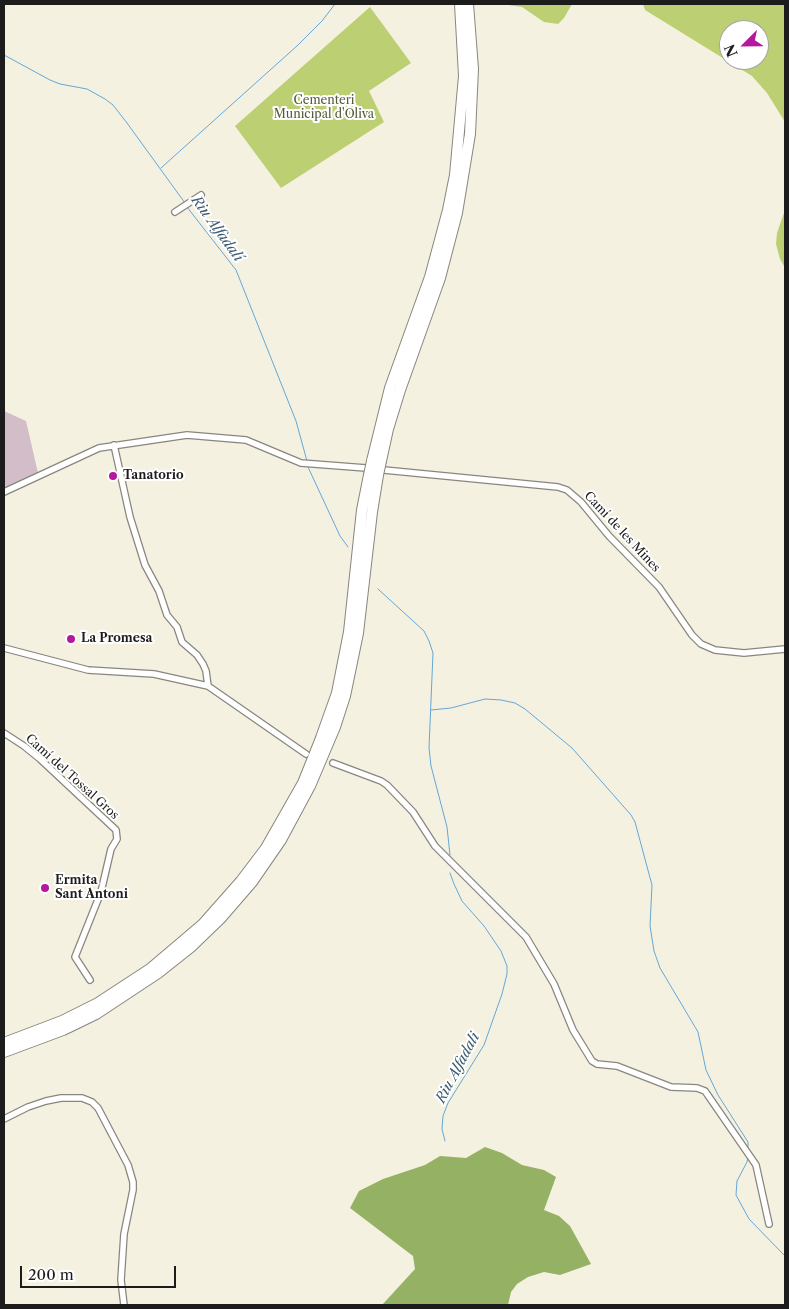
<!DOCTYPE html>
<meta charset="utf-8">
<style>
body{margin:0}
#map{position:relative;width:789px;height:1309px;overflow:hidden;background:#f5f1e1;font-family:"Libre Caslon Text",serif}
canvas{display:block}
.frame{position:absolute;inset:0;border:5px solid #1c1c1c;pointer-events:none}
.north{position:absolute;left:719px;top:20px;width:50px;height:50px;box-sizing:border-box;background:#fff;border:1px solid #a4a4a4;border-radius:50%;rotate:247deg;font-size:14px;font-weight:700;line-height:20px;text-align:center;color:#1c1c1c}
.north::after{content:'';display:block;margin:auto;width:18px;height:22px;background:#b5179e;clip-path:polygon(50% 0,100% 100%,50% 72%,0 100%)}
.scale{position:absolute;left:20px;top:1266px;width:156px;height:22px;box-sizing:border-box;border:2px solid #1c1c1c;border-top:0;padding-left:6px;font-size:15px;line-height:18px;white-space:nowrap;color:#1c1c1c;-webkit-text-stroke:4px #fff;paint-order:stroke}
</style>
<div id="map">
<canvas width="789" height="1309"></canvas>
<div class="frame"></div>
<div class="north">N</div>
<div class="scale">200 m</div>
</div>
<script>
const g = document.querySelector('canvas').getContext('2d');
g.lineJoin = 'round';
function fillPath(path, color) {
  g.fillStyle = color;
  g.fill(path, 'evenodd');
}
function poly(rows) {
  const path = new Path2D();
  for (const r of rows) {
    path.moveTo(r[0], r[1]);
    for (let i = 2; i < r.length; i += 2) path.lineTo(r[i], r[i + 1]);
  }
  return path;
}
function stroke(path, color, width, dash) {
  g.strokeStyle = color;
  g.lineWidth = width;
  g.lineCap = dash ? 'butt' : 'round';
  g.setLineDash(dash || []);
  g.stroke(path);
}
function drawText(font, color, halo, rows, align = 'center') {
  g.font = font + ' "Libre Caslon Text",serif';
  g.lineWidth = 4;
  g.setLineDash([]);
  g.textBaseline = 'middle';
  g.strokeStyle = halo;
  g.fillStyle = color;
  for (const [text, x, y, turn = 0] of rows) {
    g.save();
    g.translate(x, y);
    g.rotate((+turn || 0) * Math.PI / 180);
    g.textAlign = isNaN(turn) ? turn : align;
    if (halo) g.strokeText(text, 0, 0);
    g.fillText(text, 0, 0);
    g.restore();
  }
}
fillPath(poly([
 [4,411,26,421,38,473,4,488]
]), '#d2bdc8');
fillPath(poly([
 [501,4,572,4,564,18,558,24,544,22,522,7],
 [643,4,785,4,785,122,767,93,752,76,645,10],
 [729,30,759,30,759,60,729,60],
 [370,7,411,63,369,91,384,122,281,188,235,126],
 [785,210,785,268,780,259,776,244,777,233]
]), '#bccf72');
fillPath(poly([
 [485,1147,502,1153,522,1165,544,1170,556,1177,544,1210,559,1216,570,1226,591,1264,560,1275,544,1272,528,1277,517,1284,511,1292,508,1305,382,1305,415,1269,413,1256,350,1208,359,1191,383,1179,425,1165,440,1156,466,1158]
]), '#95b264');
stroke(poly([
 [4,55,50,80,60,84,87,89,105,99,113,105,127,123,185,203],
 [161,168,298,45,322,21,335,4],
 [187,207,236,270,296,421,307,461],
 [308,467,340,536,348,547],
 [378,589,424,631,429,641,433,653,429,748,431,766,447,827,450,855],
 [431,710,451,708,485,699,501,700,515,703,525,709,572,748,631,815,635,822,652,885,650,926,654,951,660,968,698,1032,706,1070,718,1095,748,1142,748,1148],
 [445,1141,442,1129,443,1116,448,1103,484,1045,502,994,507,974,507,966,501,951,484,926,462,901,454,884,450,873],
 [748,1157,747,1162,737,1181,736,1195,749,1219,785,1256]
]), '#62a7d8', 1);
const street = poly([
 [175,212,201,195],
 [114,445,130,517,145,565,159,591,167,615,177,627,182,642,197,655,203,664,206,671,208,686],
 [384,470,558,487,567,490,581,502,609,536,659,587,692,635,701,644,715,650,744,653,785,649],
 [4,492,99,448,187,435,246,440,301,463,366,468],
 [4,648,88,670,154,674,208,686,306,754],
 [4,733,24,746,40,759,116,830,117,839,111,849,101,892,75,957,90,980],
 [333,763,381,781,387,785,413,812,435,846,526,937,554,984,573,1030,592,1061,597,1064,617,1066,671,1087,697,1088,705,1091,756,1165,769,1224],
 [4,1119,28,1107,46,1101,61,1098,82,1098,92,1102,98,1108,128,1165,133,1182,133,1190,124,1234,121,1280,124,1305]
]);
const highway = poly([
 [372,461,390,388,430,277,448,210,455,175,464,76,460,4],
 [381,461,388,429,400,390,440,278,457,213,470,134,473,69,468,4],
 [4,1043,62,1021,98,1003,150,969,203,924,241,881,266,848,303,783,321,738,337,693,349,632,362,510,369,475],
 [4,1052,63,1030,96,1014,158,973,192,946,220,919,252,882,281,840,310,786,335,727,345,696,358,633,372,512,378,475]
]);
stroke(street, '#88867e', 8);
stroke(highway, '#88867e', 12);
stroke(street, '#fff', 5.5);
stroke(highway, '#fff', 10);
const highwayBridge = poly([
 [369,475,372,461],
 [378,475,381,461]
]);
stroke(highwayBridge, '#88867e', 12, []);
stroke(highwayBridge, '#fff', 10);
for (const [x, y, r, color] of [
 [113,476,5,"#b5179e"],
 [71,639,5,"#b5179e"],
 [45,888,5,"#b5179e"]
]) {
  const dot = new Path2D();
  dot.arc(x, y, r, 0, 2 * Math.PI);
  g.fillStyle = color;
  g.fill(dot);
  stroke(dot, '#fff', 2);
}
drawText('12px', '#545b3a', '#fff', [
 ["Cementeri",324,101],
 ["Municipal d'Oliva",324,115]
]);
drawText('bold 12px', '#1c1c1c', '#fff', [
 ["Tanatorio",123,476],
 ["La Promesa",81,639],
 ["Ermita",55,881],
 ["Sant Antoni",55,895]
], 'left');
drawText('12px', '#1c1c1c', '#fff', [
 ["Camí de les Mines",622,532,47],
 ["Camí del Tossal Gros",72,777,42]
]);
drawText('italic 14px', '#3c5b71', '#fff', [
 ["Riu Alfadalí",217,229,54],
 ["Riu Alfadali",458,1068,-62]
]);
</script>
